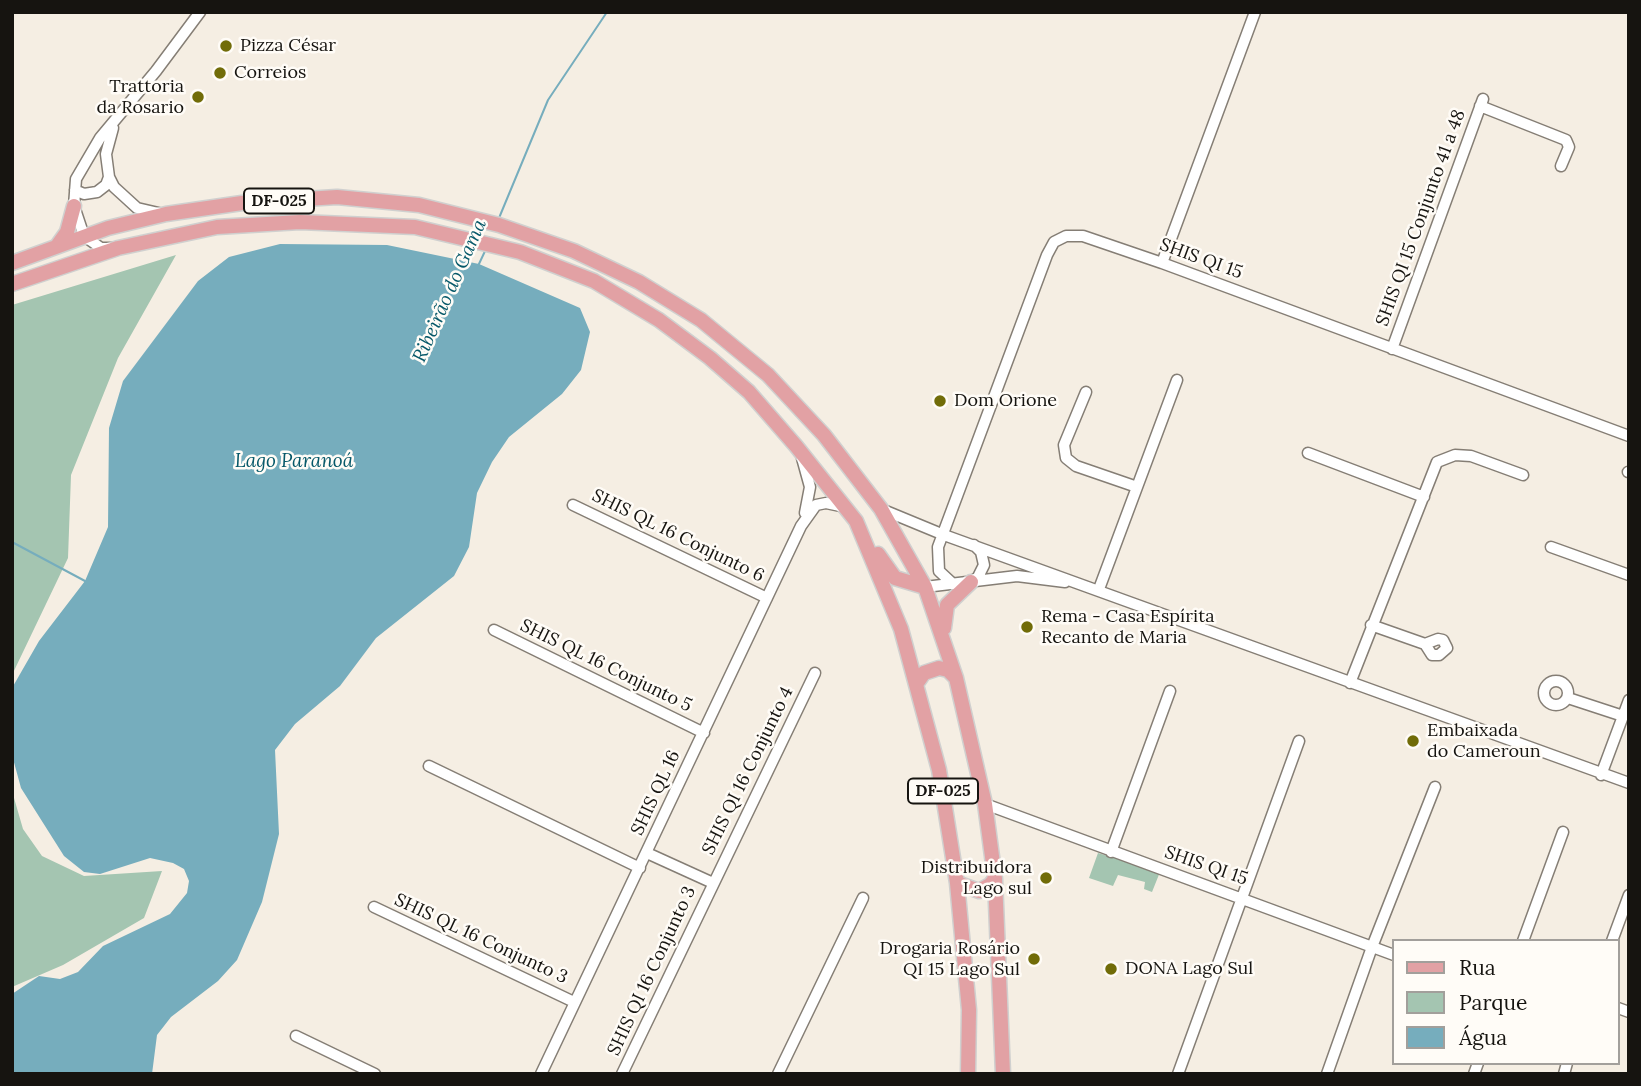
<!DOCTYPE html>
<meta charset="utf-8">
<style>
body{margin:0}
#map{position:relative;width:1641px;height:1086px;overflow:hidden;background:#f5eee3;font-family:Lora,serif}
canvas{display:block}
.frame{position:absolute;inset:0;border:14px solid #161410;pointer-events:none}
.legend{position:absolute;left:1392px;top:939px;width:228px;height:126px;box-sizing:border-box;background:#fffcf7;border:2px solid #a29f9b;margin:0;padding:9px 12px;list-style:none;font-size:21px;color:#161410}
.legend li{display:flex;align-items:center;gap:14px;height:35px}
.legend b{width:35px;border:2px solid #a29f9b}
</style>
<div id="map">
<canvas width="1641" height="1086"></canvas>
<div class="frame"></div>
<ul class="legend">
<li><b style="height:9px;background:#e2a1a4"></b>Rua</li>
<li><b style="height:19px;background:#a4c5b1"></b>Parque</li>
<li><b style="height:19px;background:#76adbd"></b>Água</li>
</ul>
</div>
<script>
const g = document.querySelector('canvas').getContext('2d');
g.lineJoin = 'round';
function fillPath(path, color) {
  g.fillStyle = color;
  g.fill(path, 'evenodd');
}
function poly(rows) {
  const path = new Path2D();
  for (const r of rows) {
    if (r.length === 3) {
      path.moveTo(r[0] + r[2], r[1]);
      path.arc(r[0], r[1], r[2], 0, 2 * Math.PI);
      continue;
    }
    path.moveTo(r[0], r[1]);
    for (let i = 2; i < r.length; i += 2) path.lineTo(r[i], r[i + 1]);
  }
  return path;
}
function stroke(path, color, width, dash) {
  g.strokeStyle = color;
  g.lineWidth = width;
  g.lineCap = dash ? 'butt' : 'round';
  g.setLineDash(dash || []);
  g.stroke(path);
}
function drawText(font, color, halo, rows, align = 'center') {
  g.font = font + ' Lora,serif';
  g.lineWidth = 5;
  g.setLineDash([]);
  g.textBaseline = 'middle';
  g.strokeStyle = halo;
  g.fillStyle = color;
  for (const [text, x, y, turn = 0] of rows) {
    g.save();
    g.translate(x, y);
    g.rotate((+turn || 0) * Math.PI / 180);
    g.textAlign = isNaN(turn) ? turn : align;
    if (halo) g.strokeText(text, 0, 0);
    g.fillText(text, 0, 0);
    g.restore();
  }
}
fillPath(poly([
 [176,255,118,358,71,475,68,558,12,675,12,305],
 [12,791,23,829,42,856,84,876,162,871,144,918,63,965,12,987],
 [1098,853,1160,872,1152,892,1144,889,1145,882,1118,875,1113,886,1089,878]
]), '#a4c5b1');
fillPath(poly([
 [280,244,387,245,479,264,580,308,590,332,581,370,562,394,509,437,492,462,477,493,469,547,454,576,376,638,340,686,295,724,275,750,279,834,262,902,237,960,218,981,171,1017,157,1035,152,1074,12,1074,12,994,39,976,60,979,78,972,103,946,170,914,187,893,189,881,184,869,173,863,150,858,100,874,84,872,64,856,21,788,12,755,12,688,39,641,85,581,108,527,109,428,123,381,198,281,229,257]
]), '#76adbd');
stroke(poly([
 [499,218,548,100,607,12],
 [478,266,486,249],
 [12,542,85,581]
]), '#76adbd', 2);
const minor = poly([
 [1480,106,1566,140,1569,147,1561,166],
 [113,128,106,154,109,177,114,187,137,208,163,214],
 [75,190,84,194,97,192,106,185,109,177],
 [112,248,101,248,84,236,74,206,76,179,100,138,156,71,200,12],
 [1162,263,1255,12],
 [1392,349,1483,99],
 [1086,392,1064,445,1066,458,1076,466,1137,487],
 [1308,453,1424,497],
 [802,458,810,487,805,513],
 [1628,472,1629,472],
 [573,505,767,598],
 [881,509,944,535,1629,783],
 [1551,547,1629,575],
 [971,582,978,577,984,565,981,552,974,545],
 [953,584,939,571,938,547,1047,255,1054,242,1066,236,1083,236,1162,263,1629,436],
 [925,587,1017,576,1065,582],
 [1099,589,1177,380],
 [1371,625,1425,644,1432,655,1439,655,1447,648,1443,640,1438,639,1425,644],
 [494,630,704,733],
 [1556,693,12],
 [1350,683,1437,462,1455,455,1471,456,1523,475],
 [1568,698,1623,716],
 [429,766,640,868],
 [1601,775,1629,700],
 [985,804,1394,955],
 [1111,852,1170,691],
 [647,853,713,883],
 [374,907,574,1002],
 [1523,941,1563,832],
 [1612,941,1629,895],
 [1618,1008,1629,1012],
 [296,1036,375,1074],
 [541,1074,801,526,816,505,826,503,845,507],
 [622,1074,815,673],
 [778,1074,863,898],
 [1178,1074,1299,741],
 [1327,1074,1372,947,1435,787],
 [1474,1074,1478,1063],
 [1564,1074,1567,1063]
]);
const major = poly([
 [57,246,67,232,74,206],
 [12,263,108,228,166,214,242,203,337,197,419,205,499,225,574,251,639,282,701,320,768,375,824,435,881,509,925,587,956,678,985,804,995,879,1003,1074],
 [12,284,118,248,217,227,300,222,415,227,520,252,594,281,659,320,710,358,749,392,796,446,856,521,901,629,939,770,957,883,969,1010,968,1074],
 [878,554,895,578,925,587],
 [944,628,947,605,971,582],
 [917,683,924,673,939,668,948,670,956,678],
 [957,883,979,891,990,885,995,879]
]);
stroke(minor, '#857e75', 13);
stroke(major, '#d0d0cf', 17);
stroke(minor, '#fff', 10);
stroke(major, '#e2a1a4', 14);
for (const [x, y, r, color] of [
 [226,46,7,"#716c08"],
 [220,73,7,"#716c08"],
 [198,97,7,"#716c08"],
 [940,401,7,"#716c08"],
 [1027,627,7,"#716c08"],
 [1413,741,7,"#716c08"],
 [1046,878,7,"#716c08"],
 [1034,959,7,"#716c08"],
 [1111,969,7,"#716c08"]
]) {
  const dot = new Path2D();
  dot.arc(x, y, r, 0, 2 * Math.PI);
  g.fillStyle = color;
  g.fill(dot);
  stroke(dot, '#fffcf7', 2.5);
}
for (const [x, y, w] of [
 [279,201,70],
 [943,791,70]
]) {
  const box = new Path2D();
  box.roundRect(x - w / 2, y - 12.5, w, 25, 5);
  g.fillStyle = '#fffcf7';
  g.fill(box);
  stroke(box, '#161410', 2);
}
drawText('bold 16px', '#161410', null, [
 ["DF-025",279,201],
 ["DF-025",943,791]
]);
drawText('18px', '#161410', '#fffcf7', [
 ["Pizza César",240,46],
 ["Correios",234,73],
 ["Trattoria",184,87,"right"],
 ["da Rosario",184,108,"right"],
 ["Dom Orione",954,401],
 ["Rema - Casa Espírita",1041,617],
 ["Recanto de Maria",1041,638],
 ["Embaixada",1427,731],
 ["do Cameroun",1427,752],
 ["Distribuidora",1032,868,"right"],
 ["Lago sul",1032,889,"right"],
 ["Drogaria Rosário",1020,949,"right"],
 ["QI 15 Lago Sul",1020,970,"right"],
 ["DONA Lago Sul",1125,969]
], 'left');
drawText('18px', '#161410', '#fffcf7', [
 ["SHIS QI 15 Conjunto 41 a 48",1421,218,-70],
 ["SHIS QI 15",1201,259,20],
 ["SHIS QL 16 Conjunto 6",678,536,26],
 ["SHIS QL 16 Conjunto 5",606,666,26],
 ["SHIS QI 16 Conjunto 4",748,771,-64],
 ["SHIS QL 16",656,793,-65],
 ["SHIS QI 15",1206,866,19],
 ["SHIS QL 16 Conjunto 3",481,939,25],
 ["SHIS QI 16 Conjunto 3",652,971,-65]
]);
drawText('italic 19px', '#065869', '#fffcf7', [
 ["Ribeirão do Gama",450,291,-66],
 ["Lago Paranoá",294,462]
]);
</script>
